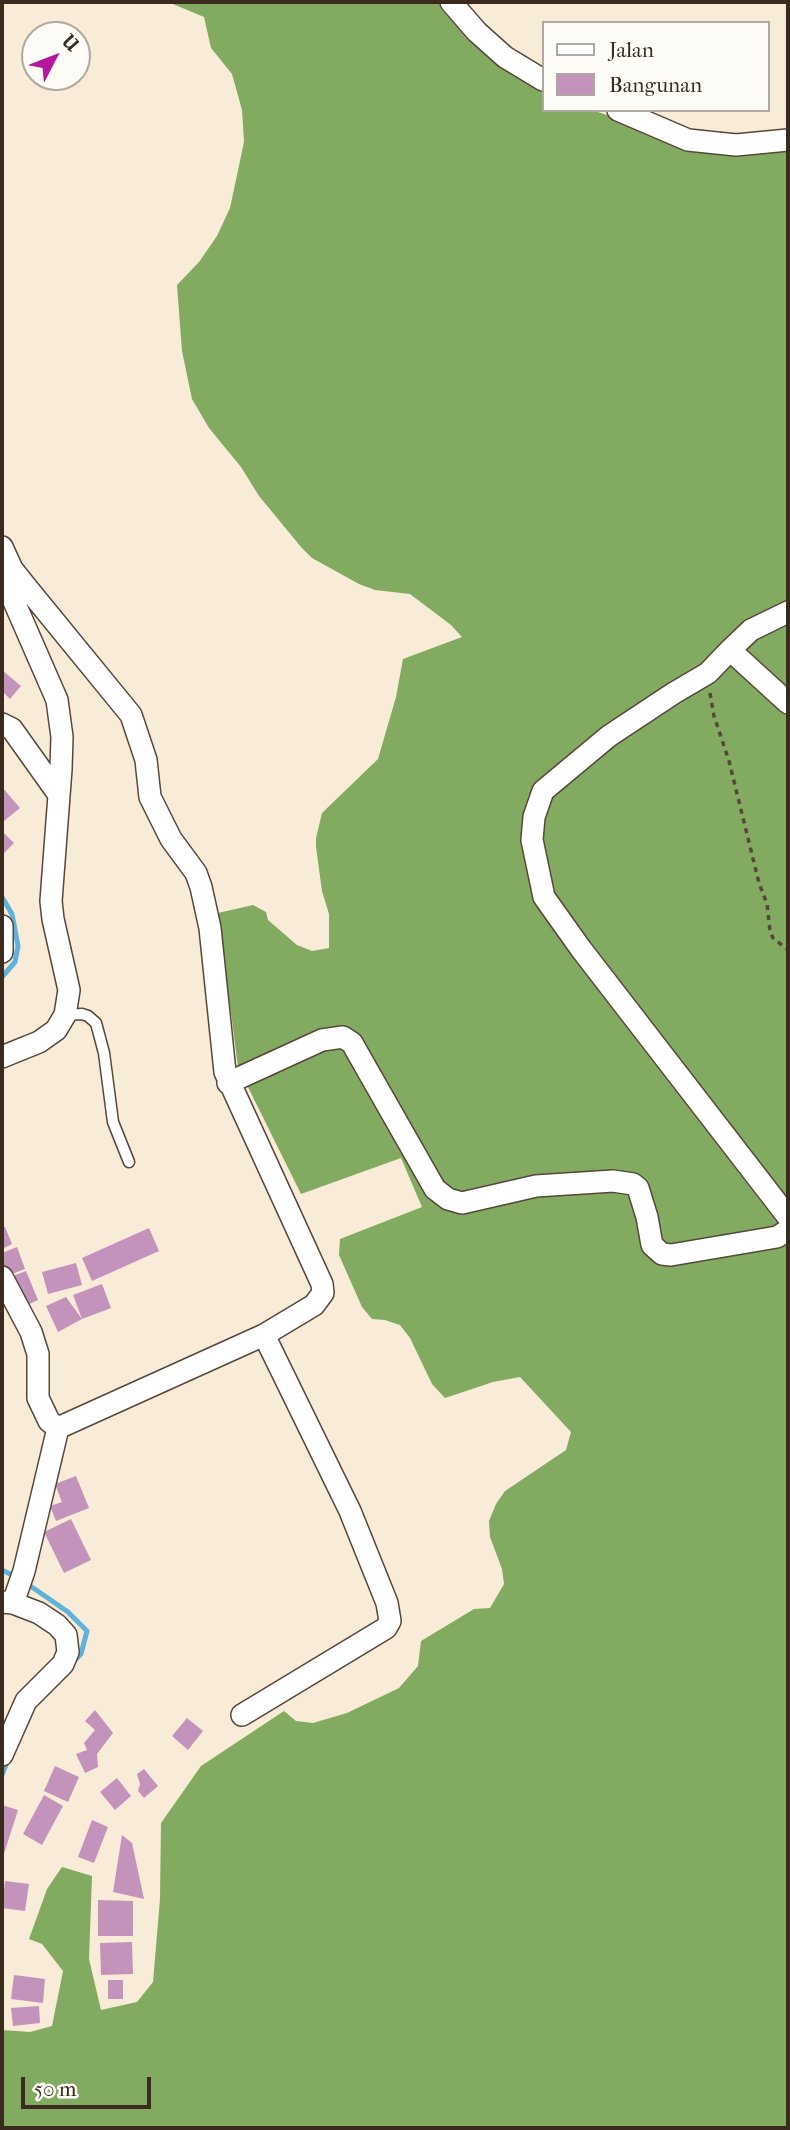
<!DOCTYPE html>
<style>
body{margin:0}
#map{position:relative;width:790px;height:2130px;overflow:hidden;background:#f8ebd8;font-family:"IM FELL French Canon",serif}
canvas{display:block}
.frame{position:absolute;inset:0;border:4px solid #3b2a1e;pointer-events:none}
.legend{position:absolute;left:542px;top:21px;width:228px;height:91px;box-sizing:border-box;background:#fdfcf7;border:2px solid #afa8a0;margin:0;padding:9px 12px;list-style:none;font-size:21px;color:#3b2a1e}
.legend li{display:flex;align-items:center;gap:14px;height:35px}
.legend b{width:35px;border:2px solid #afa8a0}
.north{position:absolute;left:21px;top:21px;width:70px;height:70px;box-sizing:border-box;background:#fdfcf7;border:2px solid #afa8a0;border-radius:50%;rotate:48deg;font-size:19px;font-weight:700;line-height:28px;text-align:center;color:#3b2a1e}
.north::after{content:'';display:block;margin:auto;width:24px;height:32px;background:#b5179e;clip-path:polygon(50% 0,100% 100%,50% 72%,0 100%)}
.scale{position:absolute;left:21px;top:2077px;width:130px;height:32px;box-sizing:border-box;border:4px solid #3b2a1e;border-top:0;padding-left:9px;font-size:21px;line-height:24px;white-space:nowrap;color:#3b2a1e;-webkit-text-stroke:5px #fdfcf7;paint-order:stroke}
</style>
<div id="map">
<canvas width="790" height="2130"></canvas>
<div class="frame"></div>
<ul class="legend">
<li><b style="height:9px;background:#fff"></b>Jalan</li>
<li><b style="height:19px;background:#c493bb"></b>Bangunan</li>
</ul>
<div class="north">U</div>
<div class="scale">50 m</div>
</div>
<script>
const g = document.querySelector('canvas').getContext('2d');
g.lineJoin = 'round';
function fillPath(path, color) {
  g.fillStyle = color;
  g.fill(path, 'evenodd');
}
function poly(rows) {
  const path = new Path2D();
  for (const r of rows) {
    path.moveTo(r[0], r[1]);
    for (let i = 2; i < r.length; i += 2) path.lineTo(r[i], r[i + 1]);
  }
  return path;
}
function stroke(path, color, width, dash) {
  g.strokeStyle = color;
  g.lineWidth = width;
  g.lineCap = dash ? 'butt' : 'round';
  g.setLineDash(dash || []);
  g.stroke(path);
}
fillPath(poly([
 [168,2,441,2,471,37,543,89,543,110,591,110,627,121,788,147,788,2128,2,2128,2,2030,30,2032,52,2026,63,1971,42,1944,29,1939,47,1889,62,1867,92,1876,89,1959,101,2010,137,2002,153,1982,160,1899,161,1823,201,1766,284,1711,296,1721,313,1723,347,1713,399,1688,418,1666,421,1641,474,1609,490,1608,504,1584,502,1569,490,1537,489,1521,496,1504,505,1491,566,1450,571,1432,520,1377,493,1382,445,1398,432,1384,410,1338,400,1325,385,1320,372,1319,362,1307,339,1255,340,1239,422,1207,401,1158,301,1194,238,1067,218,913,253,905,266,912,268,920,297,945,312,951,329,948,329,914,322,891,316,847,316,838,322,813,378,759,396,697,403,659,462,637,451,625,410,594,375,590,359,584,312,558,301,547,259,496,241,467,209,428,192,399,182,351,177,285,199,262,217,236,230,208,244,142,242,110,232,74,211,48,204,17]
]), '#82aa60');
stroke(poly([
 [2,897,12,914,18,946,15,962,2,977],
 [2,1570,18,1578],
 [26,1583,68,1612,87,1631,81,1654,73,1662],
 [2,1775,8,1759]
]), '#5fb3db', 5);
fillPath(poly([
 [2,670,21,686,10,699,2,691],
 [2,787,20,808,4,821,2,819],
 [2,831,14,843,2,855],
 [5,1227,12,1244,2,1249,2,1228],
 [149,1228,159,1251,92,1281,82,1258],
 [17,1247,25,1269,4,1277,2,1253],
 [76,1263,82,1285,48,1294,42,1272],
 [26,1271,38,1300,23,1307,10,1277],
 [102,1284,111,1308,82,1319,73,1295],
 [66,1297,82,1319,58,1332,46,1306],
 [76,1476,89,1508,56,1521,50,1506,62,1502,55,1484],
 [71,1519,91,1560,64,1573,44,1532],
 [95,1710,113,1733,97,1754,98,1767,85,1773,76,1754,87,1750,84,1743,95,1730,85,1721],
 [187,1718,203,1731,188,1750,172,1736],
 [55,1766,79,1777,68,1802,44,1791],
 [144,1769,158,1786,144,1798,138,1791,140,1784,137,1774],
 [117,1778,131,1796,115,1810,100,1792],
 [44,1795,63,1806,42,1845,23,1834],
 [2,1805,18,1810,2,1860],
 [92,1820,108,1827,94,1863,78,1857],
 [122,1835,132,1843,144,1899,113,1892],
 [5,1881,29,1884,25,1911,2,1908],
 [98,1900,133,1901,133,1936,98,1936],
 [132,1942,133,1974,101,1975,100,1943],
 [14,1975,45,1979,43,2003,11,1999],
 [108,1980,123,1980,123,1999,108,1999],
 [39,2006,40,2023,13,2026,11,2008]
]), '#c493bb');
const lane = poly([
 [65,1015,82,1014,88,1016,96,1023,104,1053,113,1122,129,1162]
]);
const street = poly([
 [451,2,477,32,505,57,543,80],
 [618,110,688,140,736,145,788,140],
 [2,547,12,569,28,589,131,715,146,760,150,797,171,839,196,873,201,887,210,928,225,1072,322,1284,323,1293,314,1305,264,1335,58,1428],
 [788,612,751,630,730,650,788,703],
 [730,650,708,673,674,693,609,736,543,791,534,817,532,840,544,897,581,949,788,1217],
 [2,724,12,729,59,795],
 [2,926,2,952],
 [2,1057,39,1042,56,1030,65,1015,69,990,53,919,51,901,61,769,62,737,57,700,12,597,12,569],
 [228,1083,322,1040,343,1037,352,1043,435,1189,448,1199,462,1203,536,1186,613,1181,633,1184,638,1188,647,1217,652,1245,662,1254,671,1255,777,1237,788,1230],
 [2,1277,31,1332,38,1354,38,1398,49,1421,58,1428,24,1571,13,1603,2,1602],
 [242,1715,386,1628,390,1621,387,1603,350,1511,264,1335],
 [2,1755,26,1701,63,1664,68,1652,66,1635,57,1625,39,1613,13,1603]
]);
stroke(lane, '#57473a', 13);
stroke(street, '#57473a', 24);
stroke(poly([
 [710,693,714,716,729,761,759,883,767,904,770,931,773,938,788,950]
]), '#57473a', 3.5, [5, 5]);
stroke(lane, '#fff', 10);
stroke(street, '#fff', 21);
</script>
